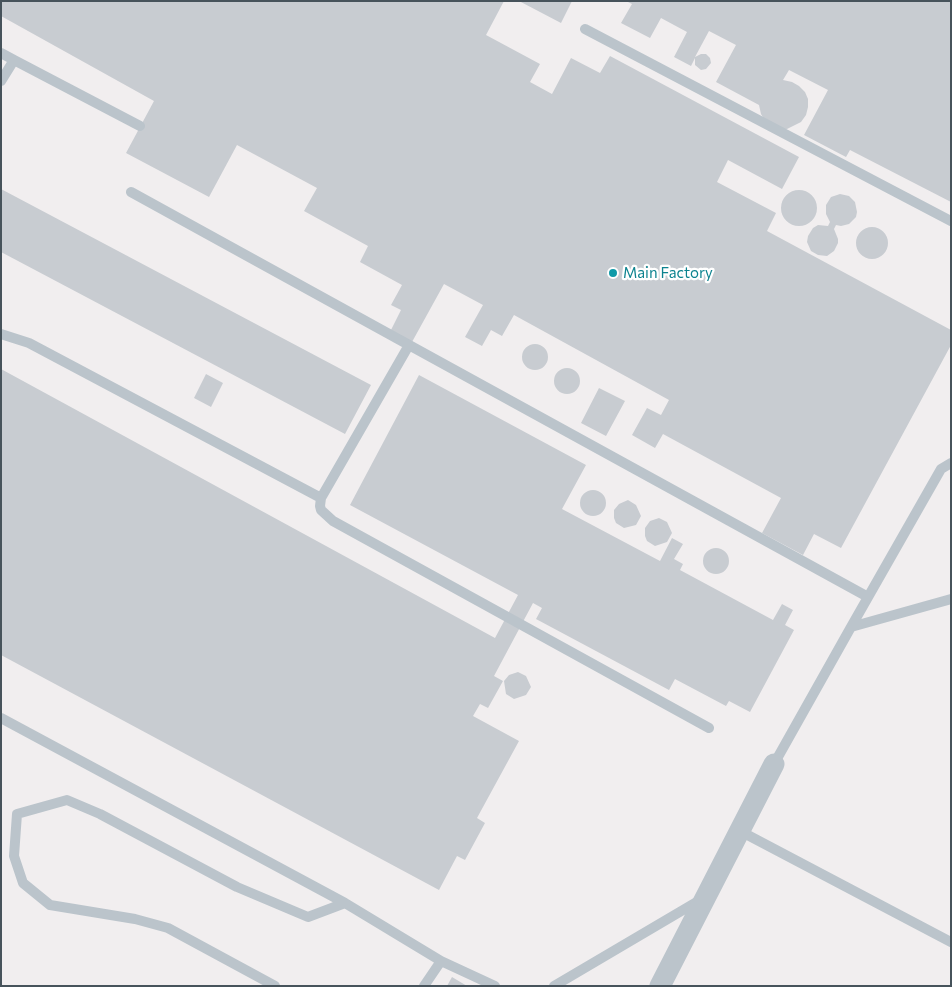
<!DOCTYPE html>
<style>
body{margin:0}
#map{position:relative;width:952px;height:987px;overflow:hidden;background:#f1eeef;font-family:Commissioner,sans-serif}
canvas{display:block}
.frame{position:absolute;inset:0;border:2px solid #47535b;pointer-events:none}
</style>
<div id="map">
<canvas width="952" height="987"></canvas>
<div class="frame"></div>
</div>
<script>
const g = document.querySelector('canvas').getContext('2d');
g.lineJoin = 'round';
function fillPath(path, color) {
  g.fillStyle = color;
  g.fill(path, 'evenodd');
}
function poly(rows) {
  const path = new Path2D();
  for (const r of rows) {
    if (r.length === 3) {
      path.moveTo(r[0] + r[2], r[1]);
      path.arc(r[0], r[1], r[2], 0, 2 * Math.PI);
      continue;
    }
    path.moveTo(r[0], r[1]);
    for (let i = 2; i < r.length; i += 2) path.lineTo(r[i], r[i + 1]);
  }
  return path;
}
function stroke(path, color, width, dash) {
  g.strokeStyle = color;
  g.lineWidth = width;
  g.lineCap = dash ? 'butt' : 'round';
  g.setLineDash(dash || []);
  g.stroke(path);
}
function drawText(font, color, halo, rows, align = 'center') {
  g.font = font + ' Commissioner,sans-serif';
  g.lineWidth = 4.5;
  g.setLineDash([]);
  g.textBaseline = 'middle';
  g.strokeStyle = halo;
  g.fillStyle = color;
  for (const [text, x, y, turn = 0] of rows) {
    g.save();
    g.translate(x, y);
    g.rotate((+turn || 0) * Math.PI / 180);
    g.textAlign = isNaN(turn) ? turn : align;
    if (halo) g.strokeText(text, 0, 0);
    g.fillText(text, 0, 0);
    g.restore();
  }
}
fillPath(poly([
 [1,1,504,1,486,35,540,64,530,82,552,94,571,58,600,73,610,56,799,157,782,189,728,160,717,182,776,213,767,231,951,330,951,345,841,548,814,534,803,555,762,533,781,498,663,434,655,448,632,435,647,408,661,415,669,400,514,315,502,336,491,330,482,346,465,337,483,305,444,284,412,342,391,330,401,310,391,305,402,285,360,262,368,246,304,211,317,188,237,145,209,197,126,153,154,101,1,16],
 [519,1,572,1,561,23],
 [626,1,951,1,951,202,850,150,846,157,804,135,828,90,789,70,783,80,792,82,799,86,805,92,808,99,808,107,806,115,801,122,787,129,779,129,765,121,761,114,759,105,716,82,736,45,709,31,695,57,701,54,706,54,710,58,711,63,706,69,701,70,695,65,695,58,691,66,674,57,687,32,661,18,650,38,621,23,632,4],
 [1,189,371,385,345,434,1,252],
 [799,208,18],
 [840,194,849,196,855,202,857,212,856,217,849,224,841,226,836,225,834,229,838,239,838,243,834,251,827,256,818,255,811,251,807,242,808,236,813,228,818,225,828,226,830,222,826,214,826,205,831,197],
 [872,243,16],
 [535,357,13],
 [567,381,13],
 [1,369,495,638,518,595,350,505,419,375,586,465,562,509,660,561,672,538,683,544,674,559,683,564,680,570,773,620,782,604,793,610,785,625,794,630,750,712,729,701,726,706,675,679,669,690,536,619,542,608,533,603,494,676,503,681,488,708,480,704,473,716,519,741,477,818,485,823,465,860,457,856,439,890,1,655],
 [206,374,223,383,211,407,194,398],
 [599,388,625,401,606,436,581,423],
 [593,503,13],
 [628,500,636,505,641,516,636,525,624,528,616,523,614,518,614,510,619,504],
 [659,518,667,522,672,533,667,542,655,546,647,541,645,536,645,528,650,521],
 [716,561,13],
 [518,672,526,676,531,687,526,695,514,699,506,694,504,681,509,675],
 [452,977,467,986,447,986]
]), '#c8ccd1');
stroke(poly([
 [585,29,951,221],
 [1,53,14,60,1,81],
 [14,60,140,126],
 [131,192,409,345],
 [1,334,29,343,321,498,409,345,868,597],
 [321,498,320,506,321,510,333,521,709,728],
 [851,627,941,469,951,463],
 [1,718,345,903,441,961,495,986],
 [774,764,851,627,951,599],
 [740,831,951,942],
 [275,986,168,928,135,919,50,905,23,883,14,856,17,814,67,800,100,814,237,887,308,917,345,903],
 [424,986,441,961],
 [554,986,700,900]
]), '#bbc4cb', 10);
stroke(poly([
 [660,986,774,764]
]), '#bbc4cb', 21);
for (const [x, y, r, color] of [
 [613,273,5,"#0f9aa8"]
]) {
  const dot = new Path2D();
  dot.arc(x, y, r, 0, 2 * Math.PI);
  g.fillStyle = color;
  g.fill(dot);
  stroke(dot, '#fff', 2);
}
drawText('15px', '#0d838f', '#fff', [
 ["Main Factory",623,273]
], 'left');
</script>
